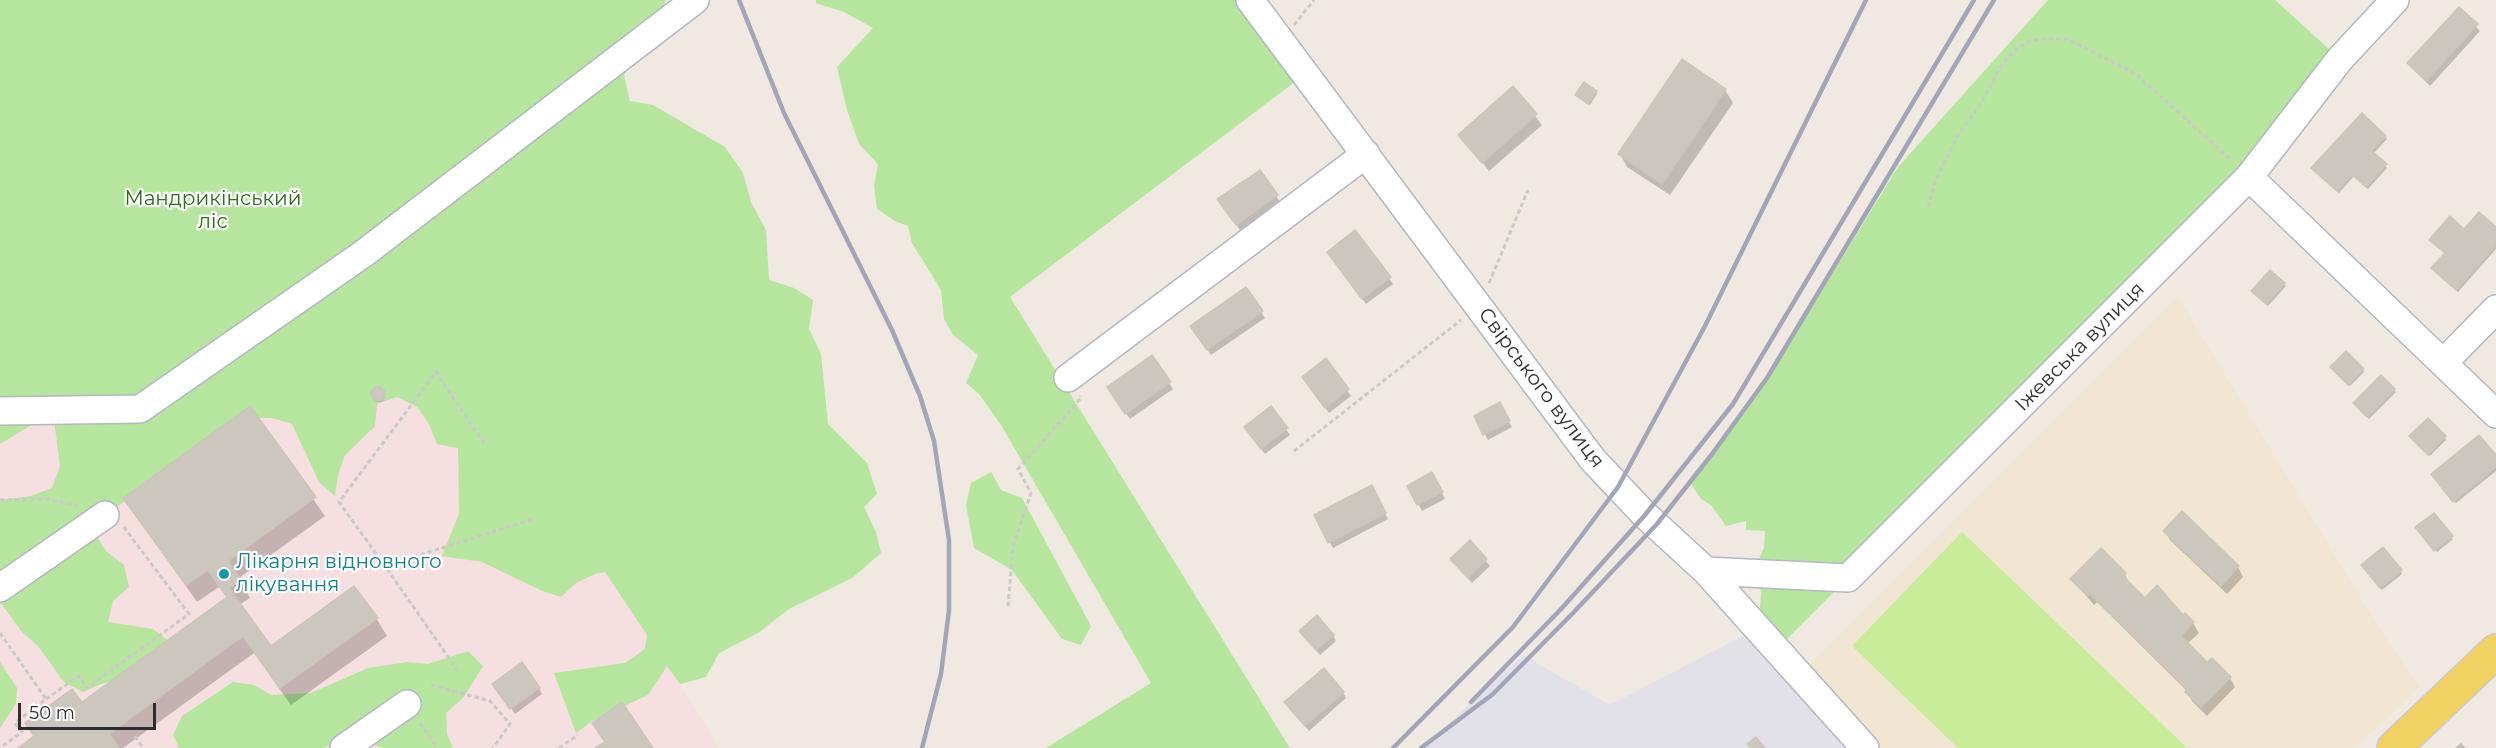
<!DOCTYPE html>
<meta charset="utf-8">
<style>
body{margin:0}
#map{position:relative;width:2496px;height:748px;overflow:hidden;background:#efe9e1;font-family:Montserrat,sans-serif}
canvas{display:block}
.scale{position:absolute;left:18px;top:703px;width:138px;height:27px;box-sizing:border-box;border:3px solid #2e2e2e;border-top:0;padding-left:8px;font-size:18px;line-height:21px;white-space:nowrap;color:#2e2e2e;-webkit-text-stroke:4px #fff;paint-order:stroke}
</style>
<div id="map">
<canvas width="2496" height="748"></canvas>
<div class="scale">50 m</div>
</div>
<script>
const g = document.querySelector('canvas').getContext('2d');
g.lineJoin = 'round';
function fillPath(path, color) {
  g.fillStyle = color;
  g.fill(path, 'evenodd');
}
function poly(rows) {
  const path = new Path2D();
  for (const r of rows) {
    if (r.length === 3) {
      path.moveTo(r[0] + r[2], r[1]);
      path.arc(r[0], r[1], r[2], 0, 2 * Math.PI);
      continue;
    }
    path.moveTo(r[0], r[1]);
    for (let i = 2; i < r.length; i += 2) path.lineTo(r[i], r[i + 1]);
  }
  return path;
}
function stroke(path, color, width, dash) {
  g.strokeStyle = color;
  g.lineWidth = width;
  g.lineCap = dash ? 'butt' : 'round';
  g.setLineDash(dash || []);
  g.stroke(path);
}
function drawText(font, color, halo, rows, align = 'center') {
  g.font = font + ' Montserrat,sans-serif';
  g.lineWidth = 4.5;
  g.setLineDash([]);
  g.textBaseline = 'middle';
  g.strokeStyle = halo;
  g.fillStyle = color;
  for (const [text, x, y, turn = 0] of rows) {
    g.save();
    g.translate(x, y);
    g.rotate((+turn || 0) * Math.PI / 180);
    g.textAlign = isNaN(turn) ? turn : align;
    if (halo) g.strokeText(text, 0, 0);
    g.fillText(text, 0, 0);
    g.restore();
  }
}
fillPath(poly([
 [1756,629,1865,748,1422,748,1523,655,1610,705]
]), '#e3e1e8');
fillPath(poly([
 [2178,297,2376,623,2420,687,2355,748,1880,748,1806,669]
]), '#f0e6d1');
fillPath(poly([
 [463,356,680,684,719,748,0,748,0,444,53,411]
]), '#f5dfe0');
fillPath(poly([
 [0,0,665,0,662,17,638,43,624,75,630,101,653,105,725,147,743,173,751,202,766,230,769,280,794,288,813,300,809,329,821,354,828,424,867,463,877,494,864,507,876,532,881,553,852,578,789,609,758,633,719,653,706,677,680,684,667,666,648,695,592,721,576,733,554,673,625,663,645,649,647,635,605,572,595,574,576,583,561,597,540,590,482,562,442,556,459,514,458,448,437,444,429,424,417,407,397,397,377,404,375,426,345,455,338,475,335,496,319,482,292,424,272,418,252,418,130,497,114,509,94,532,106,551,124,565,129,587,113,601,108,622,153,629,171,643,121,679,101,684,83,692,64,682,38,646,22,632,0,602,0,500,31,496,52,488,60,466,53,412,0,444],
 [816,0,1250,0,1304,75,1010,297,1290,748,1046,748,1151,683,1001,425,979,394,966,383,978,355,953,335,944,319,941,290,912,243,908,226,895,221,877,209,874,186,878,164,859,144,847,110,837,67,873,28,844,12,816,3],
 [2048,0,2275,0,2340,59,2064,362,1776,650,1759,622,1761,593,1758,561,1764,548,1765,531,1746,530,1746,521,1726,526,1711,505,1701,499,1691,484,1791,341,1898,167],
 [991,472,1001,490,1022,498,1091,626,1081,645,1062,639,1012,570,974,548,966,505,971,483],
 [468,651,483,666,463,698,446,713,447,734,453,748,384,748,345,736,324,748,179,748,173,735,182,716,233,682,254,685,271,695,311,693,368,668,408,662,428,664],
 [0,662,17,688,16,704,0,728]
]), '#b6e59e');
fillPath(poly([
 [1962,532,2187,748,1958,748,1852,646]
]), '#c9ec9a');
fillPath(poly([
 [2459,9,2480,31,2430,86,2409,64],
 [1683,61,1725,90,1733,103,1670,195,1627,167,1620,154],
 [1513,88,1542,125,1489,171,1460,135],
 [1596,92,1597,94,1590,105,1577,95],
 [2385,136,2387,139,2373,154,2387,168,2368,189,2354,176,2339,193,2315,170],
 [1260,172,1280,202,1240,230,1223,205],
 [2496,229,2496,249,2458,292,2434,271,2433,269,2464,231],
 [1355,233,1393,284,1366,304,1332,258],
 [2284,284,2286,286,2268,306,2254,294],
 [1245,289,1265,318,1211,355,1195,332],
 [1325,360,1351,396,1329,413,1307,383],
 [2333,370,2363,370,2364,372,2350,386],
 [2381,377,2396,392,2369,419,2356,406],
 [1169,383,1173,389,1130,419,1112,393],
 [379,396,6],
 [1499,404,1512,427,1488,440,1476,417],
 [249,408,325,516,239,578,250,598,239,605,271,648,376,618,387,636,291,705,254,653,123,748,20,748,35,738,27,724,81,704,228,599,219,587,197,602,125,498],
 [1271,408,1290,435,1265,454,1249,433],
 [2445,437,2446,440,2430,456,2413,439],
 [2496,458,2496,471,2456,503,2434,477],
 [1432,474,1445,499,1422,511,1409,486],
 [1371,487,1388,519,1333,548,1316,516],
 [2419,530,2451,537,2453,539,2437,552],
 [2165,531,2238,567,2243,577,2227,594,2170,540],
 [1470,542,1490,566,1472,583,1451,559],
 [2383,549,2402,574,2382,590,2364,568],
 [2125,574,2129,584,2145,600,2169,603,2193,623,2199,633,2187,644,2207,664,2230,678,2235,687,2207,716,2192,701,2187,691,2097,602,2094,605,2072,579],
 [1333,635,1336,641,1320,655,1305,637],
 [539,688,542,694,515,714,498,690],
 [1343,692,1346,698,1309,731,1286,702],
 [2461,743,2466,748,2455,748]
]), '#0003');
const building = poly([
 [2459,7,2478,24,2426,81,2407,63,2459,7],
 [1682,59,1726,89,1662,184,1618,154,1682,59],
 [1584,82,1597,91,1588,104,1575,95,1584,82],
 [1513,86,1537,114,1482,163,1458,135,1513,86],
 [2362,113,2386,136,2372,151,2387,164,2366,187,2352,175,2337,191,2311,168,2362,113],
 [1260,170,1278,195,1236,225,1217,199,1260,170],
 [2479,212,2496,227,2496,245,2456,290,2431,268,2445,253,2429,240,2450,216,2464,229,2479,212],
 [1355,230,1391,277,1362,299,1327,252,1355,230],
 [2270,270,2285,283,2266,304,2251,291,2270,270],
 [1246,287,1263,311,1207,350,1190,326,1246,287],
 [2346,351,2364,369,2348,385,2330,367,2346,351],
 [1152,355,1171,382,1125,414,1107,387,1152,355],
 [1326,358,1349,389,1325,408,1302,377,1326,358],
 [2381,375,2395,389,2367,417,2353,403,2381,375],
 [378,394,7],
 [1500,402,1510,421,1483,435,1474,416,1500,402],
 [250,406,316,497,228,561,241,579,229,588,271,646,354,586,378,618,280,688,243,636,109,734,119,748,18,748,34,736,25,723,72,689,82,702,227,597,208,570,186,585,123,498,250,406],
 [1271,406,1288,428,1261,449,1244,427,1271,406],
 [2428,418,2446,436,2428,455,2409,436,2428,418],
 [2479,435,2496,455,2496,467,2453,502,2431,474,2479,435],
 [1432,472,1443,492,1417,505,1407,486,1432,472],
 [1372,485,1386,513,1328,543,1314,515,1372,485],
 [2182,511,2239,566,2221,586,2163,531,2182,511],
 [2434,513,2453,536,2434,551,2415,527,2434,513],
 [1470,540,1487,559,1468,578,1450,559,1470,540],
 [2383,547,2402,570,2380,588,2361,565,2383,547],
 [2101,548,2126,573,2123,576,2145,598,2157,585,2183,615,2185,613,2194,622,2181,636,2207,662,2212,658,2231,677,2201,707,2185,692,2187,689,2090,594,2088,596,2070,579,2101,548],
 [1317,615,1334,635,1316,650,1299,631,1317,615],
 [522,662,540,688,510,709,492,684,522,662],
 [1324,668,1344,692,1305,726,1284,702,1324,668],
 [622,702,653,748,595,748,605,742,592,723,622,702],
 [1756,737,1765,748,1751,748,1747,744,1756,737]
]);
fillPath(building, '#cbc7bf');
stroke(building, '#cbc5ba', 1.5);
const minor = poly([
 [1250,0,1593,460,1645,515,1706,571,1865,748],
 [2249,177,2496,414],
 [2443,363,2496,309],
 [1068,378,1366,154],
 [0,411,140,409,363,254,695,0],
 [1706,571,1848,578,2249,177,2340,59,2395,0],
 [0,588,105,515],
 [344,748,407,704]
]);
const major = poly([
 [2394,748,2496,651]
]);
stroke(minor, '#b4b7c1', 30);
stroke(major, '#c9c9c9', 36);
stroke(poly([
 [1294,25,1314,0],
 [1928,207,1936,179,1958,135,1982,102,1999,69,2014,51,2027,42,2041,39,2067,39,2136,74,2232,161],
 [1489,283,1528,190],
 [1294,451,1461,320],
 [0,500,46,499,79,506],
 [385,566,339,502,436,372,485,445],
 [1008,606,1013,546,1031,493,1018,469,1081,398,1080,396],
 [0,633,46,699,15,723,22,732,0,748],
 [458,671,385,566,533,519],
 [431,685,490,701,510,724,493,748],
 [46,699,79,676,87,688,189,614,123,526],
 [420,723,437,748],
 [135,736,143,748],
 [559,748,578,735]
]), '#c9c9c9', 3, [4.5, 3]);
stroke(minor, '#fff', 27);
stroke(major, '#f2d163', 33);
stroke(poly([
 [739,0,784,113,892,330,920,396,934,441,949,540,949,610,941,674,922,748],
 [1471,702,1562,608,1645,515,1733,404,1974,0],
 [1393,748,1513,627,1618,487,1705,326,1866,0],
 [1421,748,1493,694,1572,614,1657,524,1712,454,1767,378,1994,0]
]), '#a3a6b8', 4.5);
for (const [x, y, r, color] of [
 [224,574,6,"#0f9aa8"]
]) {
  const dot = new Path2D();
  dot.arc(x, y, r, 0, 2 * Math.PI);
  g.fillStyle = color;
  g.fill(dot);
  stroke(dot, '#fff', 2);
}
drawText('20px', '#2c6e1b', '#fff', [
 ["Мандрикінський",213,199],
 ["ліс",213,222]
]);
drawText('20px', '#2e2e2e', '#fff', [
 ["Іжевська вулиця",2080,347,-45],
 ["Свірського вулиця",1541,388,53]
]);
drawText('20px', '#0d838f', '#fff', [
 ["Лікарня відновного",236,562],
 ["лікування",236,585]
], 'left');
</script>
